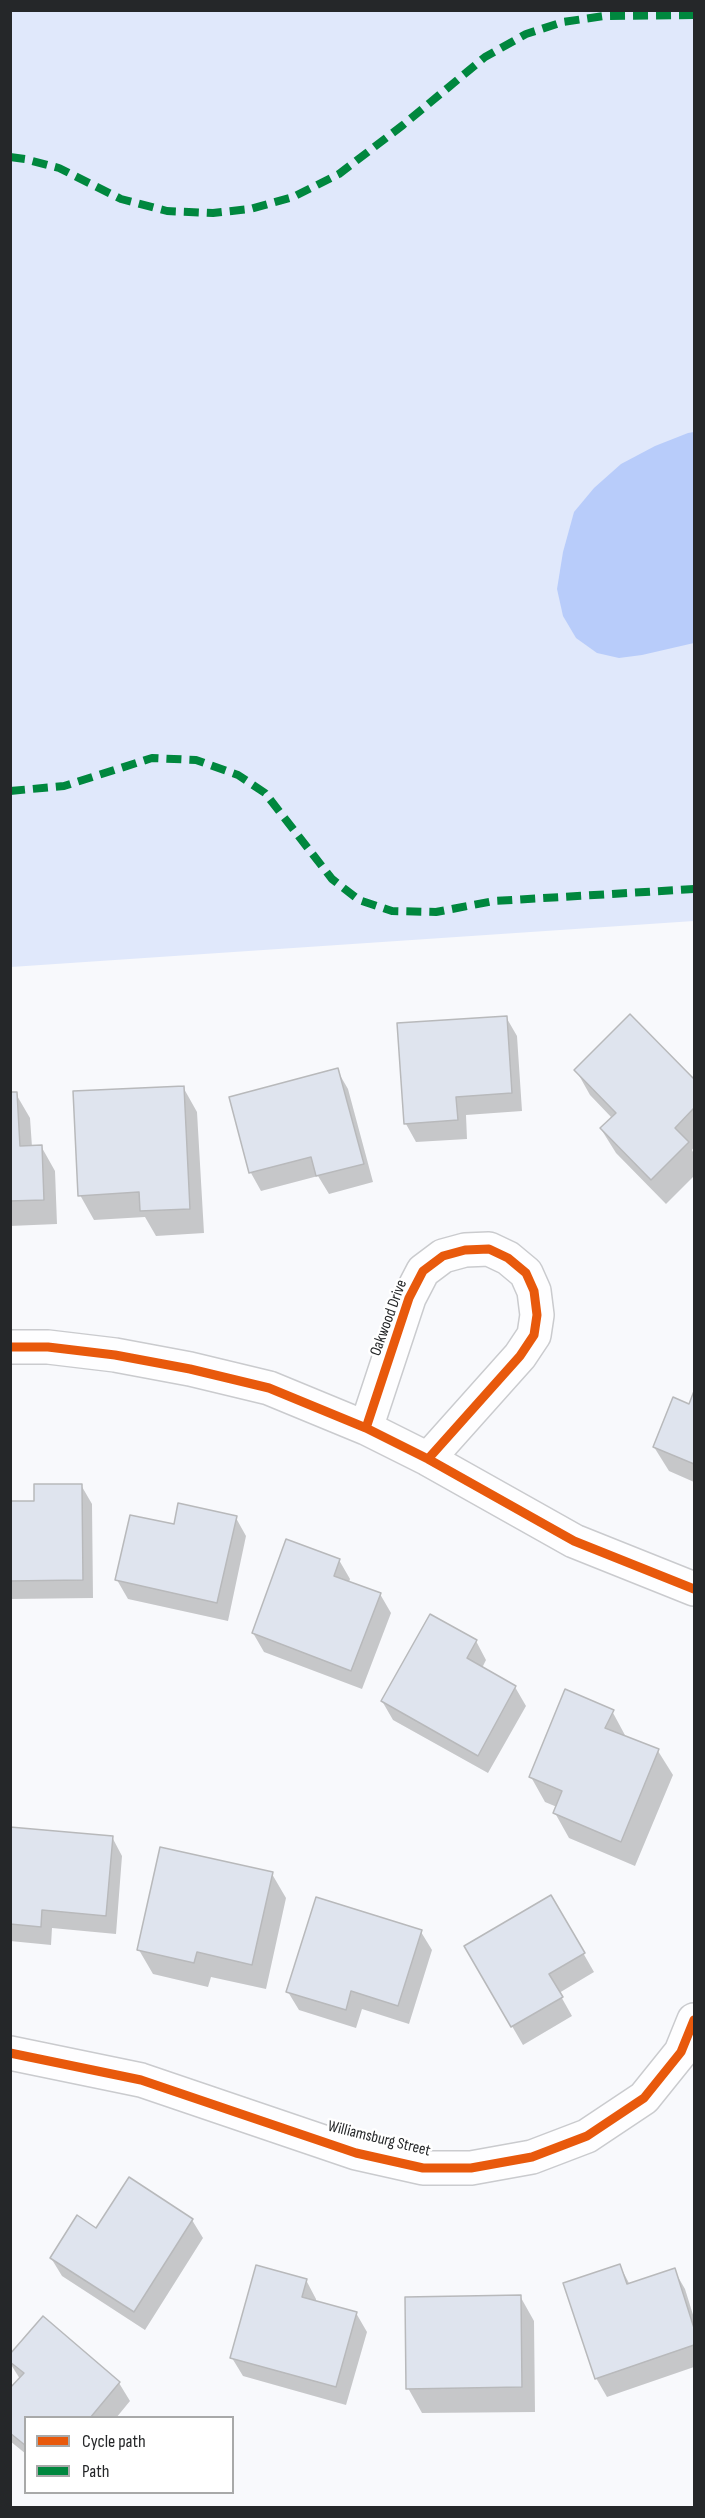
<!DOCTYPE html>
<style>
body{margin:0}
#map{position:relative;width:705px;height:2518px;overflow:hidden;background:#f8f9fc;font-family:"Sofia Sans Condensed",sans-serif}
canvas{display:block}
.frame{position:absolute;inset:0;border:12px solid #252729;pointer-events:none}
.legend{position:absolute;left:24px;top:2416px;width:210px;height:78px;box-sizing:border-box;background:#fff;border:2px solid #a8a9a9;margin:0;padding:8px 10px;list-style:none;font-size:18px;color:#252729}
.legend li{display:flex;align-items:center;gap:12px;height:30px}
.legend b{width:30px;border:2px solid #a8a9a9}
</style>
<div id="map">
<canvas width="705" height="2518"></canvas>
<div class="frame"></div>
<ul class="legend">
<li><b style="height:8px;background:#e8590c"></b>Cycle path</li>
<li><b style="height:8px;background:#00873e"></b>Path</li>
</ul>
</div>
<script>
const g = document.querySelector('canvas').getContext('2d');
g.lineJoin = 'round';
function fillPath(path, color) {
  g.fillStyle = color;
  g.fill(path, 'evenodd');
}
function poly(rows) {
  const path = new Path2D();
  for (const r of rows) {
    path.moveTo(r[0], r[1]);
    for (let i = 2; i < r.length; i += 2) path.lineTo(r[i], r[i + 1]);
  }
  return path;
}
function stroke(path, color, width, dash) {
  g.strokeStyle = color;
  g.lineWidth = width;
  g.lineCap = dash ? 'butt' : 'round';
  g.setLineDash(dash || []);
  g.stroke(path);
}
function drawText(font, color, halo, rows, align = 'center') {
  g.font = font + ' "Sofia Sans Condensed",sans-serif';
  g.lineWidth = 5;
  g.setLineDash([]);
  g.textBaseline = 'middle';
  g.strokeStyle = halo;
  g.fillStyle = color;
  for (const [text, x, y, turn = 0] of rows) {
    g.save();
    g.translate(x, y);
    g.rotate((+turn || 0) * Math.PI / 180);
    g.textAlign = isNaN(turn) ? turn : align;
    if (halo) g.strokeText(text, 0, 0);
    g.fillText(text, 0, 0);
    g.restore();
  }
}
fillPath(poly([
 [11,11,694,11,694,921,11,967]
]), '#e0e8fb');
fillPath(poly([
 [694,432,694,643,642,655,619,658,597,653,576,638,563,616,557,589,563,552,574,512,594,488,621,464,655,446,688,433]
]), '#b8ccfa');
fillPath(poly([
 [630,1016,694,1081,694,1147,692,1150,694,1154,694,1176,666,1204,616,1153,601,1129,612,1118,590,1095,576,1070],
 [506,1017,517,1036,522,1111,466,1115,467,1139,416,1142,406,1124],
 [337,1070,348,1089,373,1182,329,1194,318,1176,261,1191,251,1173,231,1098],
 [183,1087,197,1112,204,1233,156,1236,145,1217,94,1220,80,1195],
 [10,1094,16,1094,30,1118,32,1147,41,1146,55,1171,57,1224,10,1226],
 [694,1395,694,1482,669,1471,654,1447,690,1406],
 [81,1485,92,1504,93,1598,10,1599,10,1502,35,1502],
 [236,1518,246,1536,228,1621,128,1599,117,1580,175,1526],
 [339,1560,350,1579,349,1582,380,1594,391,1613,362,1689,264,1652,253,1633],
 [476,1641,486,1660,482,1668,515,1687,526,1706,488,1773,393,1720,382,1701],
 [612,1711,626,1737,658,1751,673,1775,635,1866,569,1838,555,1813,557,1807,545,1802,531,1777],
 [10,1828,112,1837,122,1856,116,1934,52,1928,51,1945,10,1941],
 [272,1874,286,1898,266,1989,211,1977,208,1987,153,1974,139,1950],
 [551,1897,594,1972,559,1993,572,2016,523,2045,466,1947],
 [421,1932,432,1950,409,2024,362,2009,356,2028,299,2010,288,1992],
 [192,2220,203,2238,145,2330,62,2276,51,2258,97,2230],
 [620,2266,630,2285,674,2270,685,2289,694,2318,694,2367,607,2397,596,2378],
 [306,2280,316,2299,316,2302,356,2313,367,2332,346,2405,243,2376,232,2358],
 [520,2296,534,2321,535,2412,422,2413,408,2388],
 [10,2357,119,2383,130,2401,116,2418,26,2418,26,2454,10,2441,10,2391,20,2379,10,2363]
]), '#0003');
const building = poly([
 [630,1014,694,1079,694,1108,675,1128,689,1142,651,1180,600,1128,616,1113,574,1070,630,1014],
 [507,1016,512,1093,456,1097,458,1120,404,1124,397,1023,507,1016],
 [338,1068,364,1164,316,1176,311,1157,249,1173,229,1097,338,1068],
 [184,1086,190,1209,140,1211,139,1192,78,1196,73,1091,184,1086],
 [10,1092,17,1092,20,1146,42,1145,44,1200,10,1201,10,1092],
 [694,1391,694,1464,653,1447,673,1397,689,1404,694,1391],
 [34,1484,82,1484,83,1580,10,1581,10,1501,34,1501,34,1484],
 [178,1503,237,1516,217,1603,115,1580,130,1515,174,1524,178,1503],
 [286,1539,340,1559,334,1576,381,1593,351,1671,252,1633,286,1539],
 [430,1614,477,1640,467,1658,516,1686,478,1756,381,1701,430,1614],
 [565,1689,614,1710,605,1728,659,1749,621,1842,553,1813,562,1791,529,1777,565,1689],
 [10,1827,113,1836,106,1916,42,1910,41,1927,10,1924,10,1827],
 [160,1847,273,1872,252,1965,197,1952,194,1963,137,1950,160,1847],
 [551,1895,585,1953,549,1974,563,1997,511,2027,464,1946,551,1895],
 [316,1897,422,1930,398,2006,351,1991,346,2010,286,1992,316,1897],
 [129,2177,193,2219,134,2312,50,2258,77,2215,96,2228,129,2177],
 [620,2264,627,2284,675,2268,694,2328,694,2345,595,2379,563,2283,620,2264],
 [256,2265,307,2279,302,2297,357,2312,336,2387,230,2358,256,2265],
 [521,2295,522,2387,406,2389,405,2297,521,2295],
 [43,2316,120,2382,90,2418,26,2418,26,2446,10,2433,10,2388,24,2373,10,2362,10,2354,43,2316]
]);
fillPath(building, '#dfe4ee');
stroke(building, '#b8b9bb', 1.5);
const minor = poly([
 [10,1347,48,1347,115,1355,190,1369,269,1388,366,1428,428,1459,574,1541,694,1589],
 [366,1428,409,1298,423,1271,443,1256,465,1250,489,1249,508,1258,526,1273,534,1291,537,1315,534,1335,520,1356,428,1459],
 [10,2053,141,2080,356,2153,423,2168,471,2168,532,2157,587,2136,644,2098,681,2052,694,2020]
]);
stroke(minor, '#cacbce', 36);
stroke(minor, '#fefeff', 33);
stroke(poly([
 [10,157,25,159,59,168,121,199,167,211,213,213,250,209,293,197,339,174,403,125,485,57,526,34,563,22,604,16,694,15],
 [10,791,64,786,152,758,196,760,238,775,265,793,332,879,359,900,392,911,436,912,494,901,694,889]
]), '#00873e', 8, [15, 8]);
stroke(poly([
 [10,1347,48,1347,115,1355,190,1369,269,1388,366,1428,428,1459,574,1541,694,1589],
 [366,1428,409,1298,423,1271,443,1256,465,1250,489,1249,508,1258,526,1273,534,1291,537,1315,534,1335,520,1356,428,1459],
 [10,2053,141,2080,356,2153,423,2168,471,2168,532,2157,587,2136,644,2098,681,2052,694,2020]
]), '#e8590c', 9);
drawText('16px', '#252729', '#fff', [
 ["Oakwood Drive",389,1318,-70],
 ["Williamsburg Street",379,2139,14]
]);
</script>
